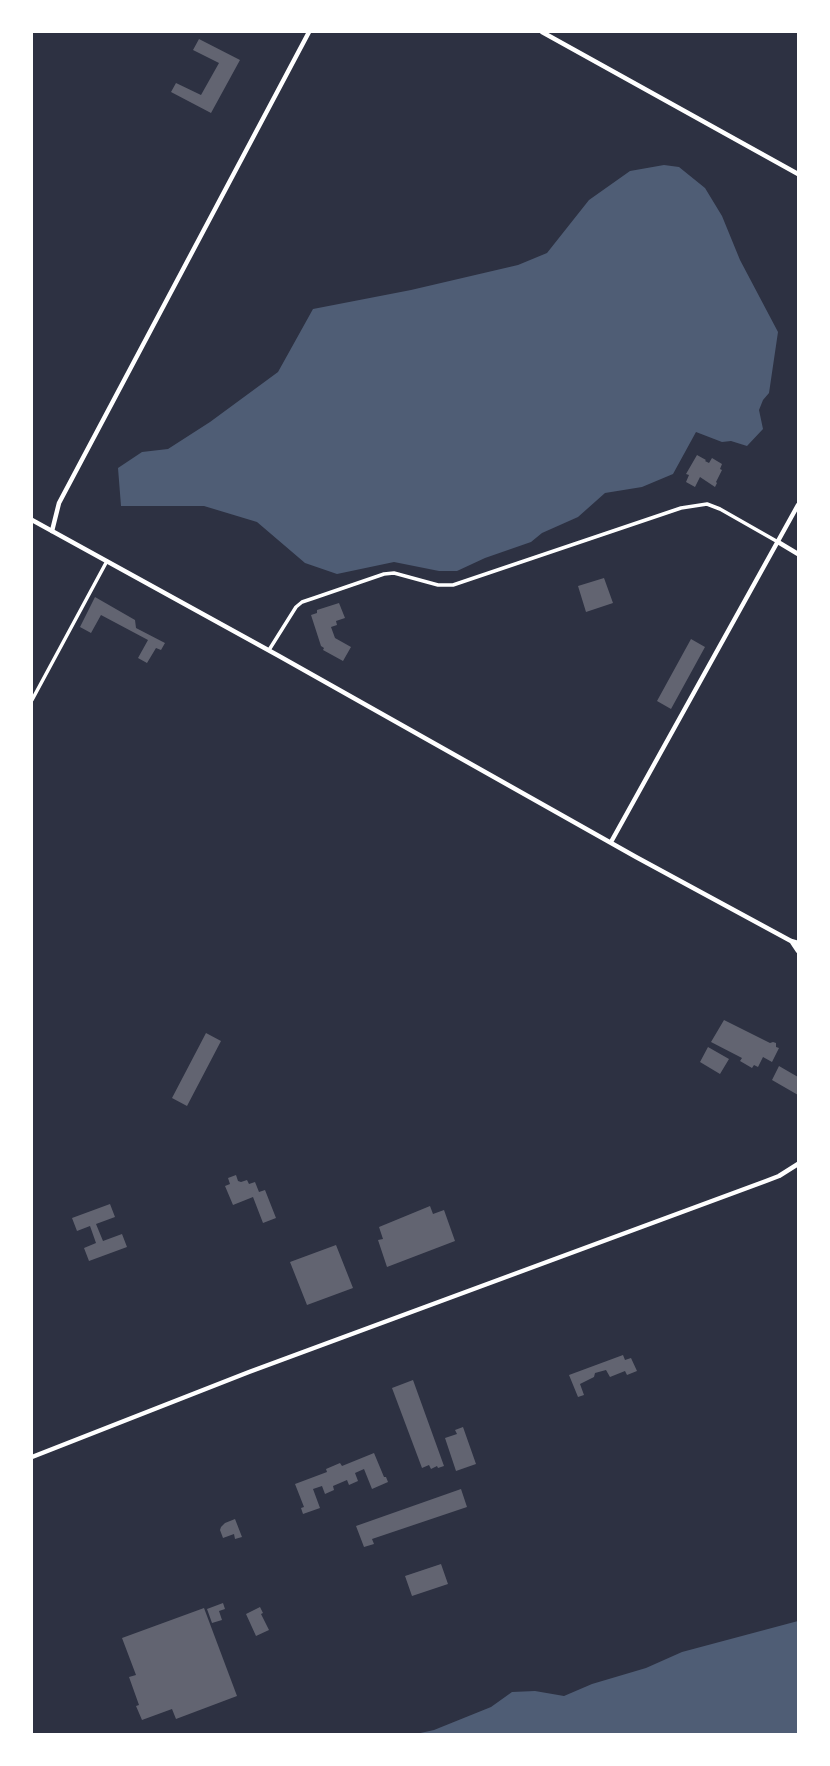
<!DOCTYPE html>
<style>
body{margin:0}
#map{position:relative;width:830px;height:1766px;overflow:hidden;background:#2d3142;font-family:Rubik,sans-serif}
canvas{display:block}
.frame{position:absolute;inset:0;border:33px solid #fff;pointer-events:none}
</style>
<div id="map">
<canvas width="830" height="1766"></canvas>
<div class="frame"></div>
</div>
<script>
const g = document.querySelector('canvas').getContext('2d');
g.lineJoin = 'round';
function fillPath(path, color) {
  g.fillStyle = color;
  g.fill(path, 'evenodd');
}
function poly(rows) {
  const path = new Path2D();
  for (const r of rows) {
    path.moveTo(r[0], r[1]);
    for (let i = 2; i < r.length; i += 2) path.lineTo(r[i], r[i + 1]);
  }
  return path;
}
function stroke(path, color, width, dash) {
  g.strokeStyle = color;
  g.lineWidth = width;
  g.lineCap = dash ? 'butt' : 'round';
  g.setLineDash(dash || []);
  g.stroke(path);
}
fillPath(poly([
 [664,165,679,167,705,188,722,216,740,260,778,332,769,393,763,400,759,410,763,429,747,446,731,441,722,442,696,432,673,474,642,487,605,493,578,517,542,533,531,542,485,558,457,571,439,571,394,562,337,574,305,563,257,522,204,506,121,506,118,468,142,452,168,449,210,422,278,372,313,309,411,290,518,265,547,253,589,200,630,171],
 [798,1621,798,1734,416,1734,434,1730,491,1707,512,1692,535,1691,564,1696,592,1684,646,1668,682,1652]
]), '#4f5d75');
fillPath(poly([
 [199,39,240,60,211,113,171,92,176,83,201,95,219,63,193,50],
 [697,455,706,460,705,461,709,463,712,458,722,464,720,469,722,470,716,482,717,483,715,487,700,477,695,487,686,482,689,475,686,474],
 [604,578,613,603,586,612,578,586],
 [95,597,135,620,136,628,165,643,161,650,156,648,147,663,138,658,148,640,101,615,91,633,80,627],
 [339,603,345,618,336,621,337,625,331,627,335,638,351,647,343,661,323,650,324,648,321,646,311,615,317,613,317,610],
 [691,639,705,647,671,709,657,701],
 [724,1020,770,1043,773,1042,776,1043,776,1047,779,1048,772,1062,763,1057,758,1067,754,1065,752,1068,740,1061,742,1058,711,1042],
 [206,1033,221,1041,187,1106,172,1098],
 [708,1047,729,1059,720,1074,700,1062],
 [779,1066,798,1077,798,1095,772,1080],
 [236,1175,238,1181,241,1182,247,1180,249,1184,255,1182,259,1192,265,1190,276,1218,263,1223,253,1197,233,1205,225,1186,230,1184,228,1178],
 [110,1204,115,1217,96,1224,103,1241,122,1234,127,1247,89,1261,84,1248,96,1243,90,1226,77,1231,72,1218],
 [430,1206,433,1214,444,1210,455,1241,387,1267,378,1240,383,1239,379,1227],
 [336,1245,353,1288,307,1305,290,1262],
 [623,1355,625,1360,631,1358,637,1371,627,1375,625,1371,610,1377,606,1370,595,1373,594,1377,580,1384,584,1395,578,1397,569,1375],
 [413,1380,444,1466,438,1468,437,1466,431,1469,429,1465,422,1468,392,1388],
 [463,1427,476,1464,456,1471,445,1438,457,1434,455,1430],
 [374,1453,384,1477,386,1477,388,1482,372,1489,364,1469,355,1473,358,1481,349,1485,347,1480,333,1486,334,1490,325,1494,322,1486,313,1489,320,1508,303,1514,301,1508,304,1507,295,1484,327,1472,326,1469,340,1463,342,1466],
 [461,1489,467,1507,372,1539,374,1544,364,1547,356,1526],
 [235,1519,242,1537,235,1539,234,1534,223,1538,220,1530,221,1527,225,1523],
 [441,1564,448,1584,412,1596,405,1576],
 [223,1603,225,1609,219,1611,222,1620,212,1623,207,1609],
 [260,1607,263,1613,261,1614,269,1630,256,1636,246,1614],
 [204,1608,237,1696,176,1719,172,1709,142,1720,136,1706,139,1705,129,1677,136,1675,122,1638]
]), '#626471');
stroke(poly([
 [269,650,296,607,302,602,314,598,384,574,394,573,438,585,453,585,681,508,707,504,720,509,778,542],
 [32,700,107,561]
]), '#fff', 3.5);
stroke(poly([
 [542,32,798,174],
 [52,531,59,503,309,32],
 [778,542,798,554]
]), '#fff', 4.5);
stroke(poly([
 [32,520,279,656,636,857,791,941,798,943],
 [611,842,798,505],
 [792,942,798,951],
 [32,1457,249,1372,766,1181,779,1176,798,1164]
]), '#fff', 4.5);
</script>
